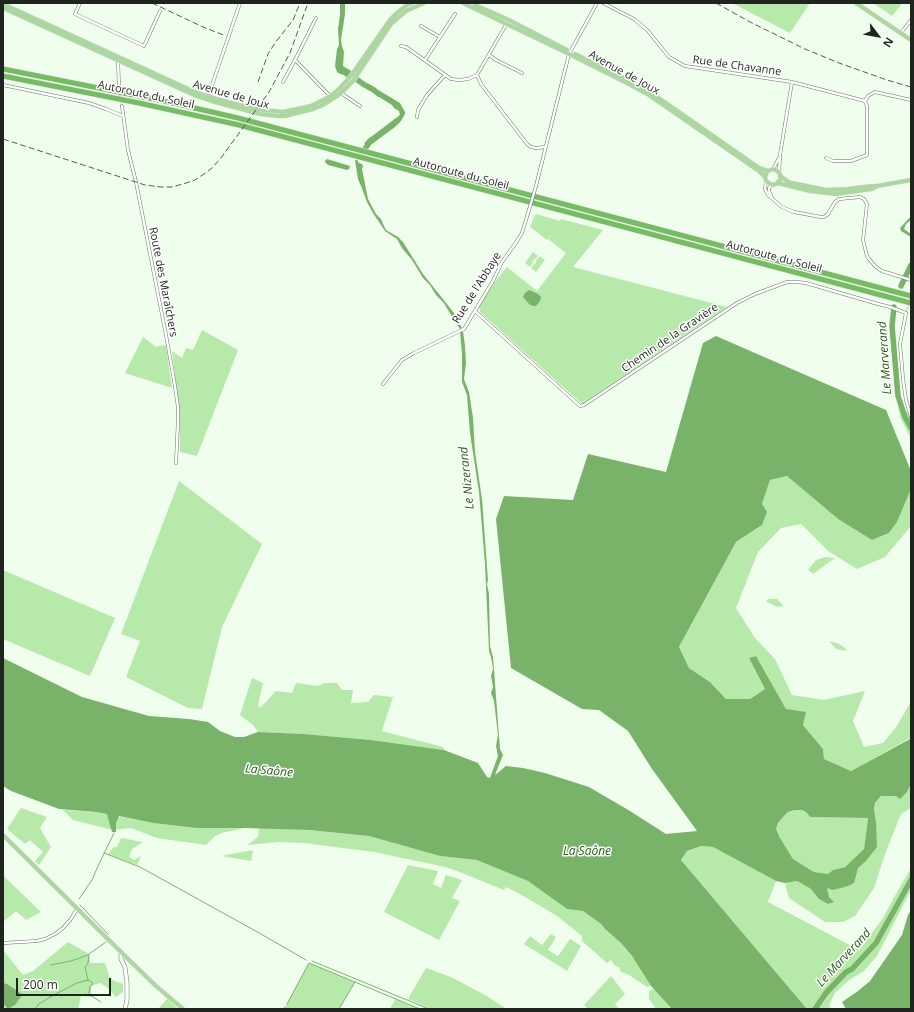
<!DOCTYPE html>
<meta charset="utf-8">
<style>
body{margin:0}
#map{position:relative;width:914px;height:1012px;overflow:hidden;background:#f0ffed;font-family:"Open Sans",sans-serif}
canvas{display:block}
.frame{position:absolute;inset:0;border:4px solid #1f241e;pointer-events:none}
.north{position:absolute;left:858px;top:16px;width:40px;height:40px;-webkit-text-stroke:3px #fff;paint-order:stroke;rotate:122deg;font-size:11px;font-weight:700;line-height:16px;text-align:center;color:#1f241e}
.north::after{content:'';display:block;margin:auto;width:14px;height:18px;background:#1f241e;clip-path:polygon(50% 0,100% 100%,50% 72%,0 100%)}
.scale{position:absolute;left:16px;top:978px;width:95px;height:18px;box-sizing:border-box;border:2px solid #1f241e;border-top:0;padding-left:5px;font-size:12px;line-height:14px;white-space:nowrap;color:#1f241e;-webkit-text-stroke:3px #fff;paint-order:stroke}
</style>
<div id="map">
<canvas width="914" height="1012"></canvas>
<div class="frame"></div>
<div class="north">N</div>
<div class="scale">200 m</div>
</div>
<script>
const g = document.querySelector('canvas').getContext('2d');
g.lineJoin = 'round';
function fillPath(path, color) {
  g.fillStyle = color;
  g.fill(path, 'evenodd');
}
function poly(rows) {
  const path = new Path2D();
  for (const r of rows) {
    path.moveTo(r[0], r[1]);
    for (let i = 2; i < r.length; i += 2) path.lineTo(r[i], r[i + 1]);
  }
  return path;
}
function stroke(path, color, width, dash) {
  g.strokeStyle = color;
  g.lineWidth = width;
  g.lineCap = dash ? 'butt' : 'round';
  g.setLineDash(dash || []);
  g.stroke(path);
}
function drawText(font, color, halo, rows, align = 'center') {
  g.font = font + ' "Open Sans",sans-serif';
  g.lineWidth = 3;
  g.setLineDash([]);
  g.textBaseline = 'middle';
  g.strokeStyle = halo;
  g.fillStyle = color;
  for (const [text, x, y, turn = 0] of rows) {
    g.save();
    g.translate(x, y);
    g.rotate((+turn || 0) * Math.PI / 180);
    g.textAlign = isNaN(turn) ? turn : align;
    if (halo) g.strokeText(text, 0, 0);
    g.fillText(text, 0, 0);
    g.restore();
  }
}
fillPath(poly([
 [732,3,810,3,790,33],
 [873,3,898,3,901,5,892,16],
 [536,214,560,221,561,219,603,230,573,267,727,307,582,404,480,312,479,306,495,282,507,267,537,291,566,253,548,239,556,226,547,240,530,227,534,217],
 [533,252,538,256,535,259,533,260,532,262,533,263,530,267,525,263],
 [540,256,545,260,536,272,531,268,534,264,536,263,536,260],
 [202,330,238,350,197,456,180,452,179,408,172,351,182,358,186,348,193,350],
 [143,337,156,347,158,346,166,345,172,388,125,373],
 [898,405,908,413,911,420,911,439,900,417],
 [787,476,838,519,872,540,889,533,897,522,911,489,911,526,885,557,857,569,828,551,801,524,781,528,758,552,736,608,755,638,775,659,792,695,824,700,865,691,853,721,864,747,883,743,897,726,910,703,911,703,911,734,910,738,851,771,824,759,823,749,803,725,786,709,756,656,749,658,765,689,750,699,726,699,710,682,689,668,679,647,736,542,762,525,762,504,770,480],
 [179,481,262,544,222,627,202,709,188,708,126,677,140,641,121,634],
 [825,557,835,558,813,574,808,570,816,560],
 [3,570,115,618,90,676,3,639],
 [768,599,777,599,784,606,777,607,766,601],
 [829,641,839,644,845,648,847,651,836,649],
 [252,678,263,683,258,705,260,708,276,691,292,693,296,683,318,686,325,683,337,683,342,690,353,690,351,703,368,702,374,695,393,697,382,731,443,747,444,750,371,740,304,734,258,732,253,725,240,715],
 [911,784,911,808,901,814,885,854,874,888,855,916,843,922,825,922,789,898,785,883,797,881,811,889,819,899,828,904,833,902,829,897,827,888,848,886,858,868,865,862,876,822,874,809,875,803,881,796,896,796,907,792],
 [21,808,47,817,40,828,51,847,39,865,35,861,43,852,30,840,25,844,7,829],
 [794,809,802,810,807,813,810,817,868,818,864,849,845,867,833,870,828,874,814,872,793,859,780,838,776,829,778,823,784,816,788,812],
 [63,810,96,812,153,823,196,828,244,828,222,833,215,836,206,845,157,838,131,828,113,830,73,820],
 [259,828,309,830,369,836,440,856,477,860,488,864,528,881,567,909,583,911,601,924,605,929,621,943,634,959,651,986,647,987,629,975,621,972,619,967,615,966,611,960,607,963,582,941,582,936,557,916,527,898,506,887,504,890,457,871,445,867,374,852,304,843,278,842,247,845,258,837],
 [121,838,143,842,132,849,129,857,134,860,141,856,137,865,108,854,114,847,117,847],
 [701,846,713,847,776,881,768,902,859,950,883,918,896,894,911,868,911,890,877,956,864,971,849,980,835,993,829,1005,831,1009,807,1009,681,860,687,851],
 [253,850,251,861,221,856],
 [408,865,438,871,433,884,441,888,446,875,462,880,452,898,460,901,439,940,384,912],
 [3,875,15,887,41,912,26,920,16,911,3,922],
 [551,934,556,937,548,950,558,956,570,939,581,946,567,971,524,944,530,936,542,945],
 [68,942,89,954,90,963,105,963,110,979,123,984,123,992,116,997,108,988,100,983,91,986,91,997,81,996,78,1009,3,1009,3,950,23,975,33,971],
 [309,963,355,982,339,1009,284,1009],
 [426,968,451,977,485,995,507,1009,431,1009,408,999],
 [611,976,625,994,615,1004,619,1009,588,1009,584,1005],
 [651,989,655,990,672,1009,656,1009,649,999,649,992],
 [167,999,168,999,178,1009,158,1009],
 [395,999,420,1009,390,1009]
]), '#b7e9aa');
fillPath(poly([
 [340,3,345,3,345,14,341,40,342,46,344,52,343,66,353,72,350,78,346,77,344,75,340,74,337,72,335,66,337,49,339,45,338,29,340,15],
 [370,85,400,103,405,112,405,114,401,121,395,127,372,144,368,145,364,144,367,140,400,115,399,111,394,108,392,105,379,97,378,97,367,88],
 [327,159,350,166,349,169,347,170,328,165,325,162,325,161],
 [355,160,357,160,359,163,362,164,363,166,362,169,368,199,376,214,381,219,384,226,386,230,398,237,403,242,423,274,454,313,462,328,460,329,443,302,436,295,430,285,423,278,412,260,402,248,397,239,385,231,373,213,367,202,361,186,358,179],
 [911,216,911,220,906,224,904,229,911,234,911,237,901,231,900,228],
 [529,290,538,294,541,297,540,301,536,306,534,306,530,305,523,297,525,293],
 [463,331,465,346,466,363,464,379,469,392,473,418,475,452,482,499,488,580,487,584,489,594,490,646,493,657,500,749,503,755,495,775,506,766,523,768,545,773,589,787,630,811,666,834,697,831,652,769,628,731,599,710,582,709,511,668,496,519,504,496,573,500,588,454,666,472,703,343,716,336,886,410,911,471,911,489,897,522,889,533,872,540,838,519,787,476,770,480,762,504,767,512,762,525,736,542,679,647,689,668,710,682,726,699,750,699,765,689,749,658,756,656,786,709,806,712,803,725,823,749,824,759,851,771,910,739,911,734,911,784,907,792,900,799,896,796,881,796,875,803,874,809,876,822,877,847,865,862,858,868,854,883,848,886,833,890,827,888,829,897,834,902,828,904,819,899,811,889,797,881,785,883,776,881,713,847,701,846,687,851,681,860,807,1009,672,1009,651,986,632,956,621,943,605,929,601,924,583,911,567,909,528,881,477,860,440,856,369,836,309,830,244,828,196,828,153,823,119,816,116,823,116,832,112,832,107,814,96,812,59,809,11,791,3,786,3,658,82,697,149,716,189,719,208,722,220,731,235,737,244,737,258,732,304,734,371,740,444,750,478,763,487,777,490,778,498,756,496,746,498,735,494,701,491,693,493,687,491,676,493,669,491,657,489,651,485,564,479,492,470,433,467,395,462,382,462,353,460,332],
 [794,810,802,810,807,813,810,817,868,818,864,849,845,867,833,870,828,874,814,872,793,859,780,838,776,829,778,823,784,816,788,812],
 [911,910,911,1009,846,1009,842,1002,858,991,870,981,902,935,908,915],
 [3,983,7,984,22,994,22,995,15,1005,8,1009,3,1003]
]), '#79b36a');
stroke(poly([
 [104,853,140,867,261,934,306,960],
 [79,899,92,880,98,866,114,833],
 [80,905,108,934],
 [312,961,429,1009],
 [51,965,71,961,88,955],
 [101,1002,90,995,89,996,89,993,90,987,93,983,92,982,88,980,85,967,88,963,89,954,106,942],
 [287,1004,309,963,420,1009],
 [35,1009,39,1004,50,997,77,983,88,980],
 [284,1009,285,1007],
 [339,1009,355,982]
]), '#79b36a', 1);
stroke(poly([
 [351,75,363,84,374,90],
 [365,149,371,140],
 [901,286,911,265],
 [894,307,892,326,898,396,905,417,911,428],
 [815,1009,826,993,846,972,852,969,876,943,911,880]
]), '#79b36a', 5.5);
stroke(poly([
 [119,87,122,106],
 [906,313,911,295]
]), '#c6d3c4', 2.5, [2.5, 1]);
const minor = poly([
 [80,3,75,14,144,46,160,11],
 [603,3,634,19,648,31,669,57,685,66,792,82,865,101],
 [421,26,440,37],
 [901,33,911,20],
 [401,46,406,47,451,79,459,80,468,79,477,75,507,23],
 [489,55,496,60,522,73],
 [118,60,119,87],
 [295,60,331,97],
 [425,60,455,14],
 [477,75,481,84,527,144,531,147,536,148,545,147],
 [283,82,295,60,316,18],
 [3,85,89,103,106,109,123,116],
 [341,93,360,106],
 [208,97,240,3],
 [865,101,868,96,875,92,911,100],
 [122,106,128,150,136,182,166,335,174,380,178,407,178,421,176,463],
 [417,117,418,110,427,95,445,75],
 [826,158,833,161,851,161,867,155,867,106,865,101],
 [773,169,779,158],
 [779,172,780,155,792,82],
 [766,181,765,189,768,195,782,207,794,212,821,217,824,217,828,214,835,202,839,199,860,197,864,199,867,204,863,240,867,256,869,259,876,267,882,271,911,280],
 [536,186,569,54,597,3],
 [772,198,769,191,769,188,772,185],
 [475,311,580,406,584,405,737,303,755,294,787,282,797,282,806,283,878,304,890,307,906,313,900,344,903,379,906,400,911,417],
 [383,384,402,360,414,353,464,329,493,281,502,262,515,244,522,233,529,210],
 [3,943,37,941,45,939,55,934,63,928,71,919,77,909]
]);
const tertiary = poly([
 [121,952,121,959,125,967,127,983,127,1000,125,1009]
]);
const primary = poly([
 [463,3,569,54,623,81,649,95,759,171,765,177,766,181,769,183,773,185,776,184,779,181,781,178,779,172,773,169,768,171,767,172,765,177],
 [856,3,911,40],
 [3,4,195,92,220,100,255,109,283,112,311,106,329,97,338,90,351,76,390,20,397,13,407,5,412,3],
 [475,5,509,20,567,50],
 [3,8,194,95,215,102,260,114,277,116,285,116,313,109,321,106,340,94,353,81,391,24,406,11,424,3],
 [575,54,642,87,663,101,759,168,768,171],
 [780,176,787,181,792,183,826,190,847,189,872,186,877,186],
 [778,183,810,191,836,194,872,189,877,186,911,180],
 [3,835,128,959,156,986,183,1009]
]);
const motorway = poly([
 [3,69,164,101,238,118,911,296],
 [3,76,139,103,239,125,911,303]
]);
stroke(minor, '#697666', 3.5);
stroke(tertiary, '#697666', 4.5);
stroke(primary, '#e4e5e4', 5);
stroke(motorway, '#e4e5e4', 6);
stroke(minor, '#fff', 2.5);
stroke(tertiary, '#fff', 3.5);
stroke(primary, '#acd7a1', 4);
stroke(motorway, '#75bc62', 5);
stroke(poly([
 [152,3,203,27,226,36],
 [716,3,750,22,805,49,839,63,887,80,911,87],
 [258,82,268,54,275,43,293,20,300,3],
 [3,139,145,185,161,187,172,187,186,183,195,180,204,174,212,168,221,158,269,92,290,53,308,3]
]), '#545c53', 1, [6, 3]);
const minorBridge = poly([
 [529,210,536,186]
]);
stroke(minorBridge, '#697666', 3.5, []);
stroke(minorBridge, '#fff', 2.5);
drawText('11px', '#1f241e', '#fff', [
 ["Rue de Chavanne",737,66,8],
 ["Avenue de Joux",624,73,29],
 ["Autoroute du Soleil",146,95,12],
 ["Avenue de Joux",231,95,16],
 ["Autoroute du Soleil",461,174,15],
 ["Autoroute du Soleil",774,257,15],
 ["Route des Maraîchers",163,282,79],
 ["Rue de l'Abbaye",477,288,-58],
 ["Chemin de la Gravière",670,338,-34]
]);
drawText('italic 12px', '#296018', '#fff', [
 ["Le Marverand",885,358,-94],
 ["Le Nizerand",467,478,-96],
 ["La Saône",269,771,5],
 ["La Saône",587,852],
 ["Le Marverand",844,958,-47]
]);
</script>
